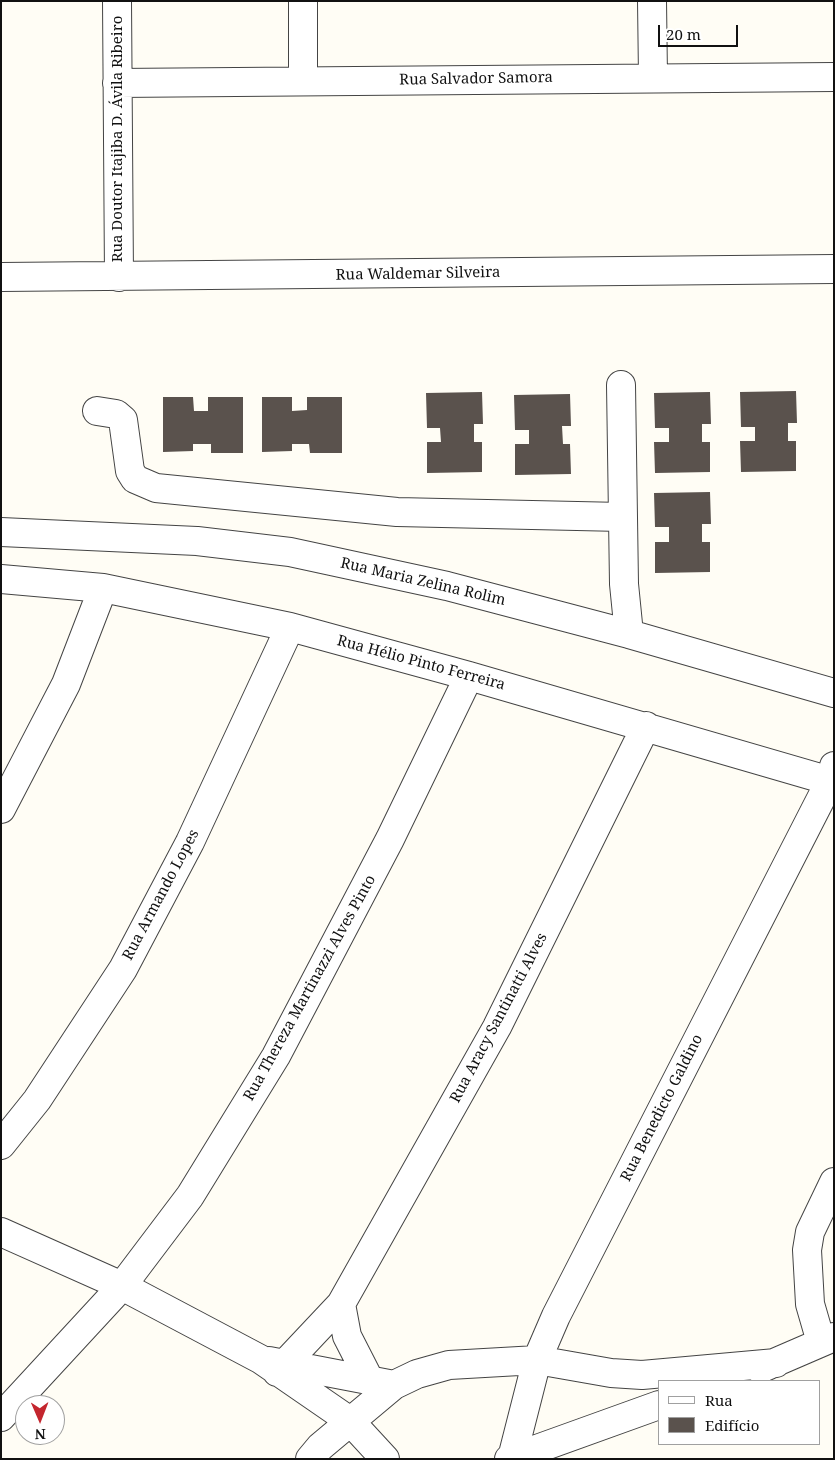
<!DOCTYPE html>
<meta charset="utf-8">
<style>
body{margin:0}
#map{position:relative;width:835px;height:1460px;overflow:hidden;background:#fffdf5;font-family:"Noto Serif",serif}
canvas{display:block}
.frame{position:absolute;inset:0;border:2px solid #111;pointer-events:none}
.legend{position:absolute;left:658px;top:1380px;width:162px;height:65px;box-sizing:border-box;background:#fff;border:1px solid #a0a0a0;margin:0;padding:6px 9px;list-style:none;font-size:15px;color:#111}
.legend li{display:flex;align-items:center;gap:10px;height:25px}
.legend b{width:25px;border:1px solid #a0a0a0}
.north{position:absolute;left:15px;top:1395px;width:50px;height:50px;box-sizing:border-box;background:#fff;border:1px solid #a0a0a0;border-radius:50%;rotate:179deg;font-size:14px;font-weight:700;line-height:20px;text-align:center;color:#111}
.north::after{content:'';display:block;margin:auto;width:18px;height:22px;background:#c4262e;clip-path:polygon(50% 0,100% 100%,50% 72%,0 100%)}
.scale{position:absolute;left:658px;top:25px;width:80px;height:22px;box-sizing:border-box;border:2px solid #111;border-top:0;padding-left:6px;font-size:15px;line-height:18px;white-space:nowrap;color:#111;-webkit-text-stroke:4px #fff;paint-order:stroke}
</style>
<div id="map">
<canvas width="835" height="1460"></canvas>
<div class="frame"></div>
<ul class="legend">
<li><b style="height:6px;background:#fff"></b>Rua</li>
<li><b style="height:14px;background:#5a524d"></b>Edifício</li>
</ul>
<div class="north">N</div>
<div class="scale">20 m</div>
</div>
<script>
const g = document.querySelector('canvas').getContext('2d');
g.lineJoin = 'round';
function fillPath(path, color) {
  g.fillStyle = color;
  g.fill(path, 'evenodd');
}
function poly(rows) {
  const path = new Path2D();
  for (const r of rows) {
    path.moveTo(r[0], r[1]);
    for (let i = 2; i < r.length; i += 2) path.lineTo(r[i], r[i + 1]);
  }
  return path;
}
function stroke(path, color, width, dash) {
  g.strokeStyle = color;
  g.lineWidth = width;
  g.lineCap = dash ? 'butt' : 'round';
  g.setLineDash(dash || []);
  g.stroke(path);
}
function drawText(font, color, halo, rows, align = 'center') {
  g.font = font + ' "Noto Serif",serif';
  g.lineWidth = 5;
  g.setLineDash([]);
  g.textBaseline = 'middle';
  g.strokeStyle = halo;
  g.fillStyle = color;
  for (const [text, x, y, turn = 0] of rows) {
    g.save();
    g.translate(x, y);
    g.rotate((+turn || 0) * Math.PI / 180);
    g.textAlign = isNaN(turn) ? turn : align;
    if (halo) g.strokeText(text, 0, 0);
    g.fillText(text, 0, 0);
    g.restore();
  }
}
fillPath(poly([
 [796,391,797,423,788,423,788,441,796,441,796,471,741,472,740,441,755,441,755,427,741,427,740,392],
 [482,392,483,424,474,424,474,442,482,442,482,472,427,473,427,442,441,442,440,428,427,428,426,393],
 [710,392,711,424,702,424,702,442,710,442,710,472,655,473,654,442,669,442,669,428,655,428,654,393],
 [570,394,571,426,562,426,563,444,570,444,571,474,515,475,515,444,529,444,529,430,515,430,514,395],
 [163,397,193,397,194,411,208,411,208,397,243,397,243,453,211,453,211,444,193,444,193,451,163,452],
 [262,397,292,397,292,411,307,410,307,397,342,397,342,453,310,453,309,444,292,444,292,451,262,452],
 [710,492,711,524,702,524,702,542,710,542,710,572,655,573,655,542,669,542,669,527,655,527,654,493]
]), '#5a524d');
const minor = poly([
 [117,1,119,277],
 [303,1,303,80],
 [652,1,653,77],
 [117,83,834,77],
 [1,277,834,269],
 [621,385,624,584,629,634],
 [97,411,116,414,123,420,130,471,135,479,156,488,397,512,622,517],
 [1,532,197,541,290,552,447,586,629,634,834,693],
 [1,579,103,588,290,627,469,676,834,782],
 [1,809,66,684,103,588],
 [1,1145,37,1100,123,969,190,842,290,627],
 [1,1232,122,1286,260,1359,350,1421,385,1459],
 [341,1304,347,1336,370,1381],
 [821,1342,810,1304,807,1250,810,1232,834,1182],
 [269,1361,394,1385],
 [760,1369,834,1337],
 [277,1372,341,1304,497,1027,646,726],
 [1,1417,122,1286,190,1196,276,1056,390,839,469,676],
 [512,1458,537,1360,556,1316,830,781,834,766],
 [310,1459,320,1447,394,1385,417,1374,449,1365,537,1360,611,1373,642,1375,776,1363],
 [509,1459,659,1405]
]);
stroke(minor, '#444', 30);
stroke(minor, '#fff', 28);
drawText('15px', '#111', '#fff', [
 ["Rua Salvador Samora",476,79,-1],
 ["Rua Doutor Itajiba D. Ávila Ribeiro",118,139,-90],
 ["Rua Waldemar Silveira",418,274,-1],
 ["Rua Maria Zelina Rolim",423,582,13],
 ["Rua Hélio Pinto Ferreira",421,663,15],
 ["Rua Armando Lopes",161,895,-62],
 ["Rua Thereza Martinazzi Alves Pinto",310,988,-61],
 ["Rua Aracy Santinatti Alves",499,1018,-62],
 ["Rua Benedicto Galdino",662,1108,-63]
]);
</script>
